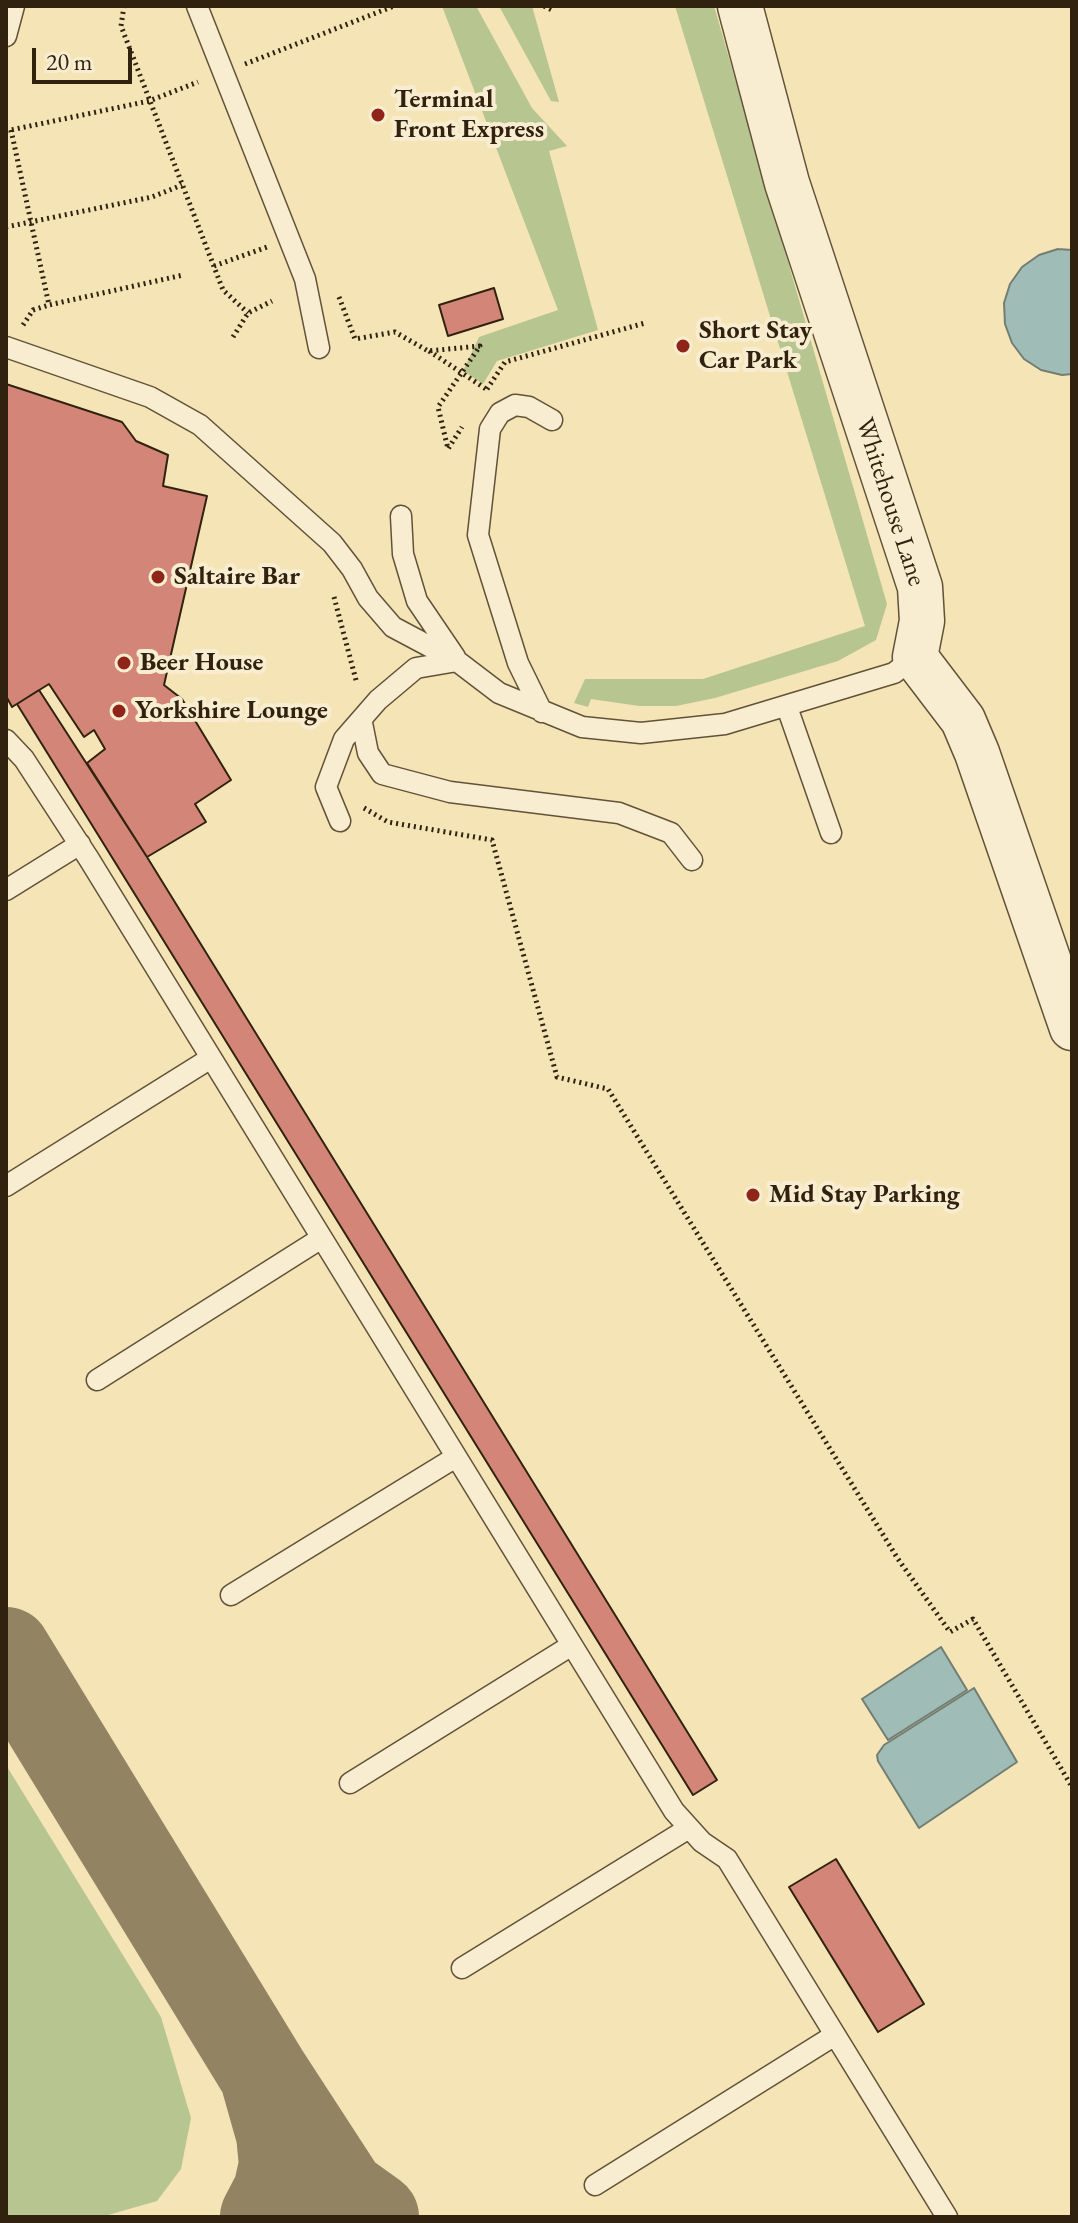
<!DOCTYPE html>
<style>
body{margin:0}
#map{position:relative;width:1078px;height:2223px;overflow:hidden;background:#f5e4b6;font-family:"EB Garamond",serif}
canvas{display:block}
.frame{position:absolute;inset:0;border:8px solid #30220e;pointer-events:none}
.scale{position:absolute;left:32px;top:48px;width:100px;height:36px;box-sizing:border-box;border:4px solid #30220e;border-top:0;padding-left:10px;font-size:24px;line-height:28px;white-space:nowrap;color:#30220e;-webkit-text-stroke:6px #f8edd0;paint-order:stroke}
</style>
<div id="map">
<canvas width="1078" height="2223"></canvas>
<div class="frame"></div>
<div class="scale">20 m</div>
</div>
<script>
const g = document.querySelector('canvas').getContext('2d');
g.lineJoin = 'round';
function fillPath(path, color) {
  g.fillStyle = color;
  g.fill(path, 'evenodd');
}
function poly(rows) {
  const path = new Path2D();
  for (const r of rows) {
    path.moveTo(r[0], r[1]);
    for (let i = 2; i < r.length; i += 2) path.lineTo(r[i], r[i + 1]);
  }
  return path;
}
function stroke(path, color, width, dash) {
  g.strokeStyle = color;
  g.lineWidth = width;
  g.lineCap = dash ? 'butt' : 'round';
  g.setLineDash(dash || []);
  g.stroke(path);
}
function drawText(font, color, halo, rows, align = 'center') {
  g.font = font + ' "EB Garamond",serif';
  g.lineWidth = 8;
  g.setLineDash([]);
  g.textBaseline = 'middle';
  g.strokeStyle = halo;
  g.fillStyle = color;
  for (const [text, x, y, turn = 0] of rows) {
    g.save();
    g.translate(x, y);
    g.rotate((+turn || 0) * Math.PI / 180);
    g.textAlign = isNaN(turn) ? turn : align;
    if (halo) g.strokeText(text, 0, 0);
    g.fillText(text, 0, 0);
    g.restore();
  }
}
fillPath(poly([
 [442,6,476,6,532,108,567,146,549,151,598,330,497,361,483,384,463,371,479,337,558,310],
 [499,6,532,6,559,102,551,101],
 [675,6,714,6,887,604,876,640,838,661,715,698,676,706,639,706,591,699,588,707,574,703,585,679,703,679,865,626],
 [6,1765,161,2017,191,2118,181,2169,157,2201,101,2217,6,2217]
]), '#b7c591');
const water = poly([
 [1058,249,1072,250,1072,374,1062,375,1041,370,1024,359,1012,343,1005,324,1004,303,1010,284,1022,267,1039,255,1058,249],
 [941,1647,967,1690,888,1740,862,1699,941,1647],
 [974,1688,1017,1762,919,1828,878,1761,877,1755,884,1745,974,1688]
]);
fillPath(water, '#9fbcb7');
stroke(water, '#737e73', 2);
stroke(poly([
 [6,1652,264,2074,342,2194,374,2217],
 [265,2217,278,2192,284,2165,281,2134,266,2081]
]), '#928362', 90);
const building = poly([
 [494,288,503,319,448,336,439,305,494,288],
 [6,384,122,422,136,441,168,455,163,486,207,496,164,685,182,699,231,780,195,804,206,822,147,857,87,763,105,749,94,730,84,737,49,684,12,707,6,696,6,384],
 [39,690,147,857,717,1780,693,1795,17,704,39,690],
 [836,1859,924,2004,878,2032,789,1887,836,1859]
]);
fillPath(building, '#d38577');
stroke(building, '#30220e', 2);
const service = poly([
 [197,6,305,279,319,348],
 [6,36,14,6],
 [6,347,150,397,200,425,332,543,352,569,368,598,393,627,457,661,499,693,582,727,641,733,725,724,894,673,915,657],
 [401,516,403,554,417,601,455,657],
 [787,707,831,833],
 [542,712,518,663,478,535,490,429,500,413,515,405,529,407,552,420],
 [362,723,368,753,382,774,450,792,619,813,671,833,692,860],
 [6,740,24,759,89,859,674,1811,702,1842,727,1859,947,2217],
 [340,821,326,787,344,739,378,700,416,668,457,661],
 [6,890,80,844],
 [6,1186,211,1058],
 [97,1380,320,1239],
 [231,1595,456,1457],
 [350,1783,572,1645],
 [462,1968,689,1828],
 [595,2185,835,2035]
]);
const tertiary = poly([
 [740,6,787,183,920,587,922,621,915,657,963,720,977,753,1072,1028]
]);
stroke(service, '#615238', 23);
stroke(tertiary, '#615238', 47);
stroke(poly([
 [124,6,121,26,223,290,248,313],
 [544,6,552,10],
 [245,64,394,6],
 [11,130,49,305,183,275],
 [6,131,149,101,198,82],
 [6,227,152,197,182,185],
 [214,266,267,247],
 [339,297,355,339,395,332,428,351,480,346,438,407,448,449,462,427],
 [23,325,33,310,49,305],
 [233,337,248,313,272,301],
 [429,351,486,389],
 [487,389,505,362,645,323],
 [334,597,357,684],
 [364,808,388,822,492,840,557,1077,608,1089,898,1559,950,1632,973,1619,1072,1787]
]), '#30220e', 5, [2, 4]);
stroke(service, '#f8edd0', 20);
stroke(tertiary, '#f8edd0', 44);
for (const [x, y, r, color] of [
 [378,115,8,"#8f2418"],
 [683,346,8,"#8f2418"],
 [158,577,8,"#8f2418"],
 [124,663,8,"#8f2418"],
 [119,711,8,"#8f2418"],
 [753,1195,8,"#8f2418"]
]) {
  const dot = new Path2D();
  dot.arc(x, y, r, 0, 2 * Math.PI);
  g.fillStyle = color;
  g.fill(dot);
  stroke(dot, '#f8edd0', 3);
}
drawText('bold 26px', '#30220e', '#f8edd0', [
 ["Terminal",394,100],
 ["Front Express",394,130],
 ["Short Stay",699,331],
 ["Car Park",699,361],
 ["Saltaire Bar",174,577],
 ["Beer House",140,663],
 ["Yorkshire Lounge",135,711],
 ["Mid Stay Parking",769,1195]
], 'left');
drawText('26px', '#30220e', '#f8edd0', [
 ["Whitehouse Lane",890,502,72]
]);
</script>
